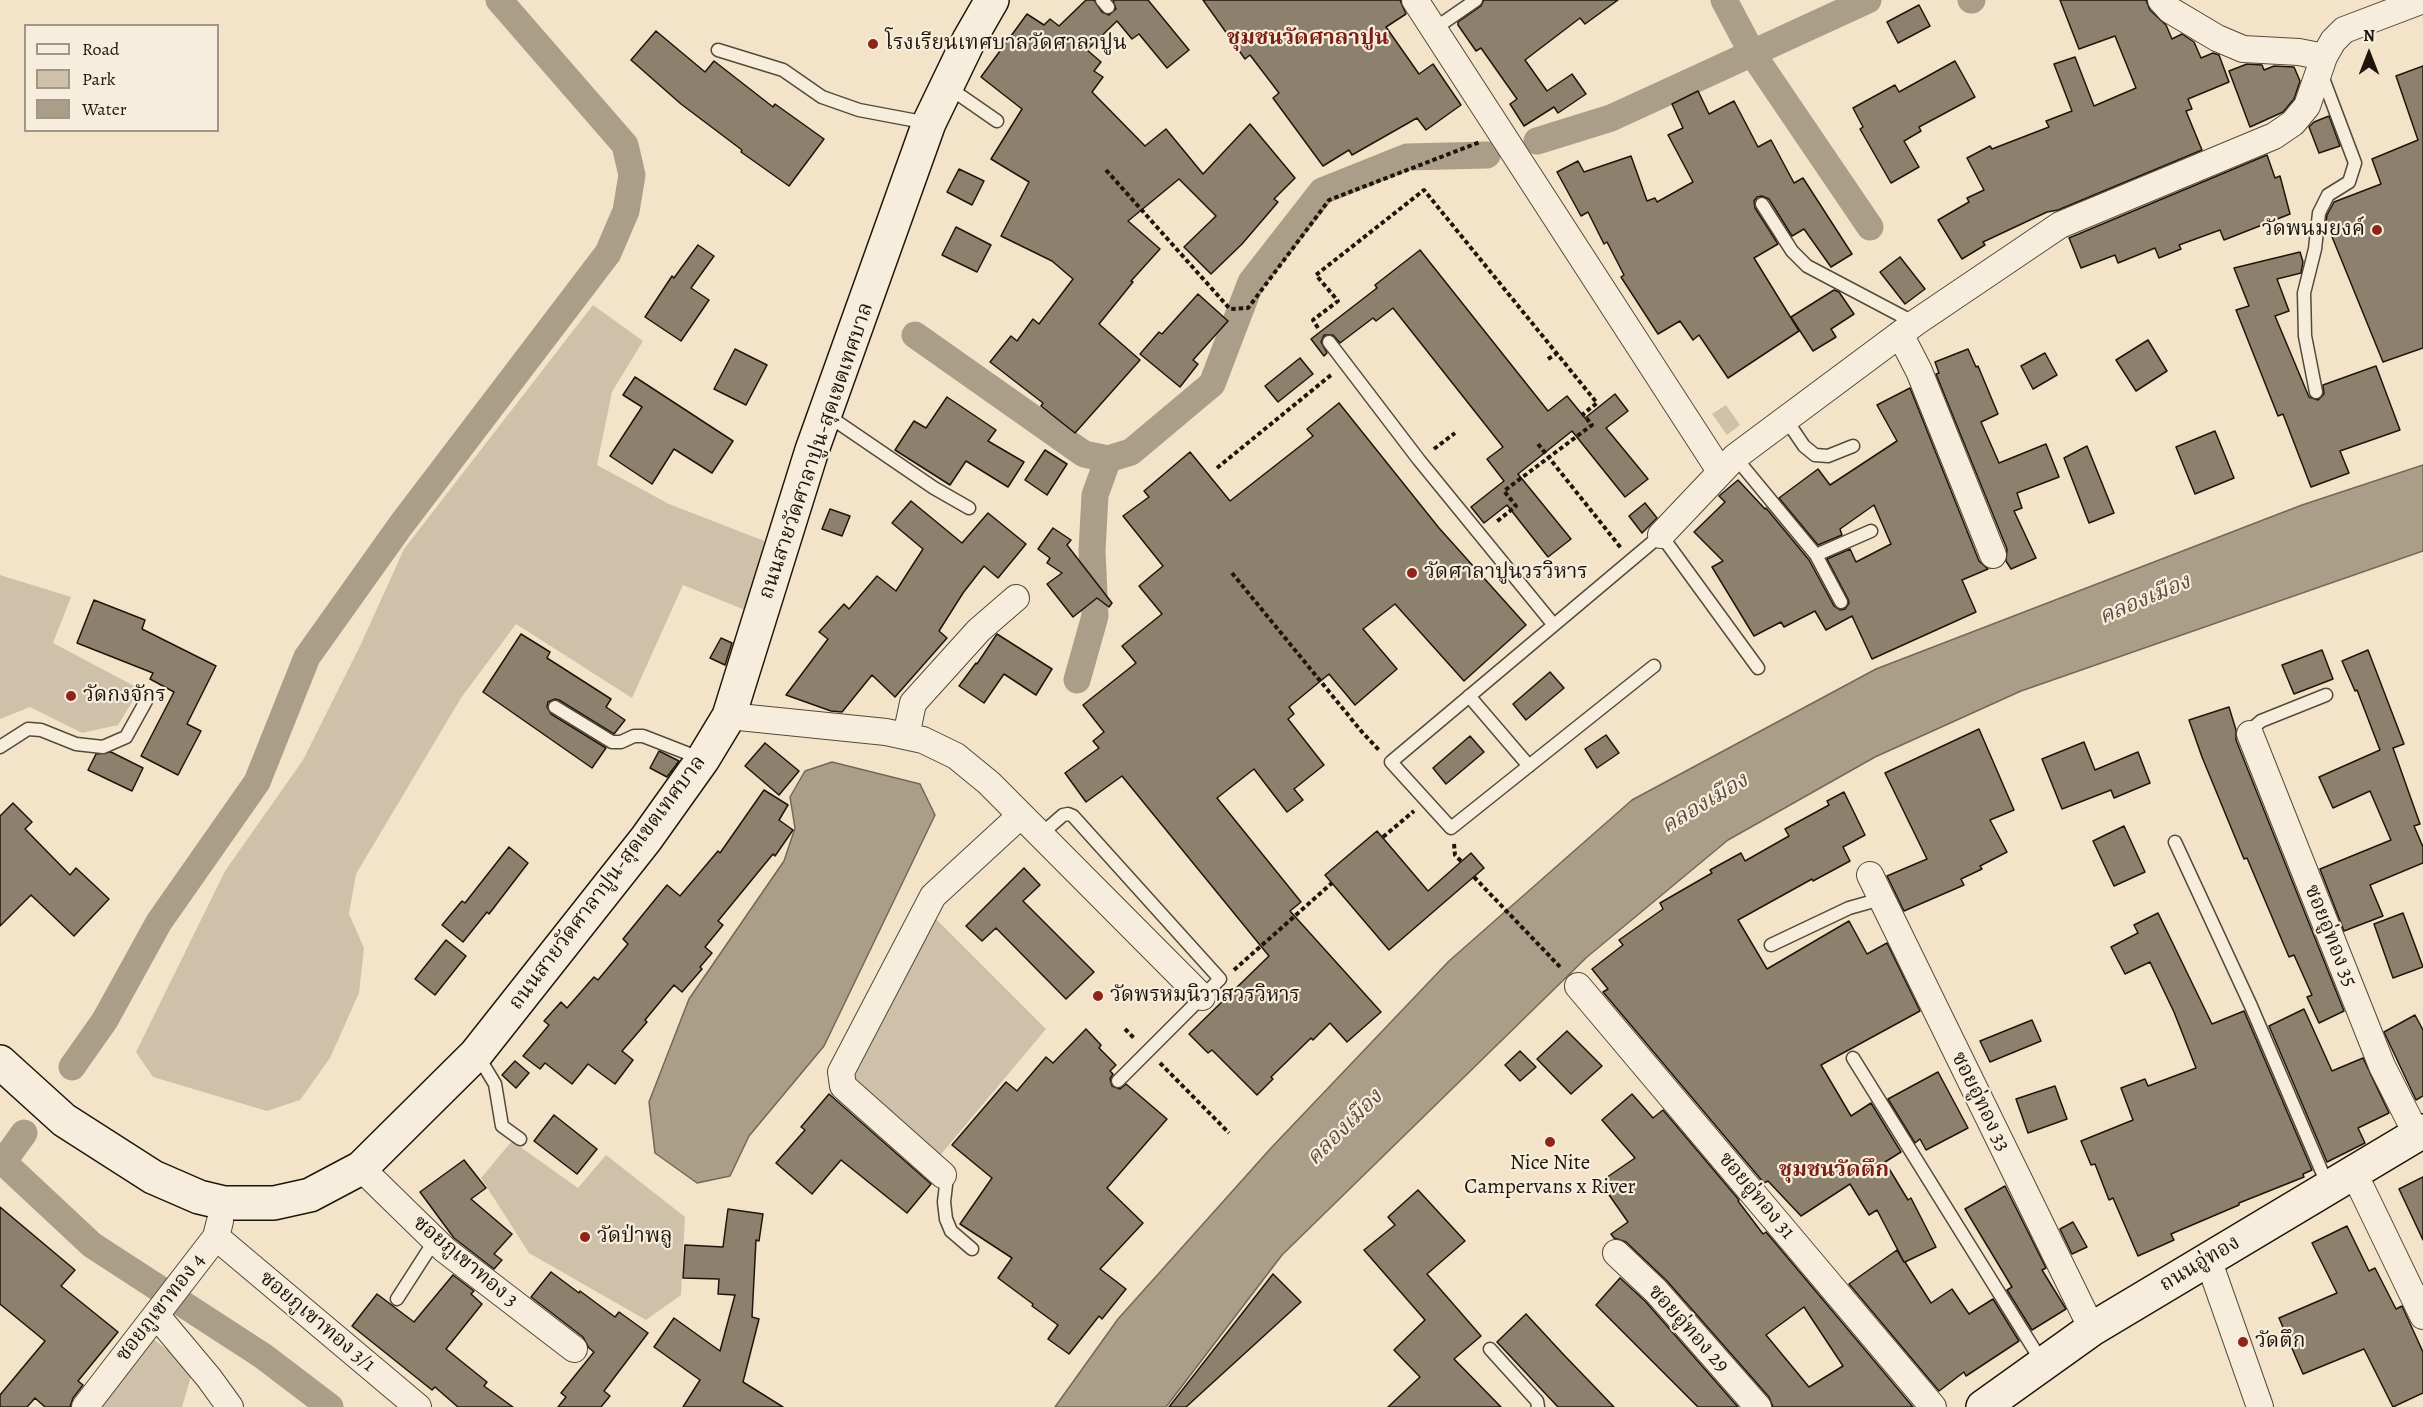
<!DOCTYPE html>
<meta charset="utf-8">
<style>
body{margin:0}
#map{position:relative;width:2423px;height:1407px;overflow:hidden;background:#f3e4c9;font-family:Alegreya,serif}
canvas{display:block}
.legend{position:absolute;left:24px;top:24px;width:195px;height:108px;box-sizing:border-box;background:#f7eddc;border:2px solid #a19788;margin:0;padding:8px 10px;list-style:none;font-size:18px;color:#1f160b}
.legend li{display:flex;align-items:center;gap:12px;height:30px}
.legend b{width:30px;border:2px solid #a19788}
.north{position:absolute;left:2339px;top:24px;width:60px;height:60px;-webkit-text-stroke:4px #f7eddc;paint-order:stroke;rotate:0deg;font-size:16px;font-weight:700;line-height:24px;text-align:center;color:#1f160b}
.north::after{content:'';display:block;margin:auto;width:21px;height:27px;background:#1f160b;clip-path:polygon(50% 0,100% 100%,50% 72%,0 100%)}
</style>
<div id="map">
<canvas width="2423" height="1407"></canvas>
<ul class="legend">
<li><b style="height:8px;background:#f7eddc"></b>Road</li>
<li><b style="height:16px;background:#cfc1a9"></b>Park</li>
<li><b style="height:16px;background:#ab9e88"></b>Water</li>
</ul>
<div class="north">N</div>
</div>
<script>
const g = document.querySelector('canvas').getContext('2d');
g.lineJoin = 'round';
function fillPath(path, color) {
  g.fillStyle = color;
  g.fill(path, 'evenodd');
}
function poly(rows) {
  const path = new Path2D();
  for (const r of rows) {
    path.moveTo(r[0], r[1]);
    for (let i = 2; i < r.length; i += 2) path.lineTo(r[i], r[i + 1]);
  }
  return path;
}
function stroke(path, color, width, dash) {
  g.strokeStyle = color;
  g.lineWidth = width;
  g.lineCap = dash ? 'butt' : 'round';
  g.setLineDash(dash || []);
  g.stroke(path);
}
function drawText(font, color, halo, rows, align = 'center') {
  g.font = font + ' Alegreya,"Noto Serif Thai",serif';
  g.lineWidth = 4.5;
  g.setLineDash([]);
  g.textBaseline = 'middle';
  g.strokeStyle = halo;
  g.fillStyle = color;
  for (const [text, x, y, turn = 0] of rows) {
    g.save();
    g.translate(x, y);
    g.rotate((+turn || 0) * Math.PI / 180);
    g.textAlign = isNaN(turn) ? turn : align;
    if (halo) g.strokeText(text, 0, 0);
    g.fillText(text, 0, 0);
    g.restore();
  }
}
fillPath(poly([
 [593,305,643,341,612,392,597,465,669,504,767,542,745,610,683,585,632,698,516,624,461,698,356,874,349,914,364,948,359,993,330,1058,300,1100,267,1111,153,1077,136,1052,225,871,303,760,360,646,404,549],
 [1726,405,1740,425,1727,435,1712,414],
 [0,575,71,597,53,643,140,689,118,725,82,733,30,707,0,719],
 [932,915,1046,1029,937,1159,853,1085,851,1072],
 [512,1141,578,1188,606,1155,685,1217,681,1295,646,1320,529,1253,481,1178],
 [152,1338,193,1370,182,1407,95,1407]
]), '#cfc1a9');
const water = poly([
 [2423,465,2423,551,2021,691,1875,757,1728,840,1587,957,1282,1255,1166,1407,1055,1407,1118,1319,1271,1148,1449,961,1632,800,1876,669,2302,505,2423,465],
 [832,762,920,784,935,815,824,1046,749,1136,730,1176,697,1183,655,1153,649,1102,689,999,784,861,795,828,790,797,805,771,832,762]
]);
fillPath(water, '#ab9e88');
stroke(water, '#736856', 1.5);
stroke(poly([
 [1724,0,1752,53,1870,227],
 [1971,0,1972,0],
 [1537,141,1611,118,1868,0],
 [915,335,1084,454,1108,459,1131,452,1212,384,1251,282,1322,191,1407,157,1487,155],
 [1077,680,1095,616,1092,551,1095,495,1108,459],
 [72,1067,105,1020,159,922,257,782,307,657,401,525,608,253,626,211,632,175,625,145,499,0],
 [0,1159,92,1245,263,1356,330,1407],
 [3,1162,24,1133]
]), '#ab9e88', 27);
const building = poly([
 [1086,0,1094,0,1102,12,1109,15,1116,9,1113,0,1148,0,1189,50,1167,68,1139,34,1132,39,1117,21,1087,50,1101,62,1094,71,1103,77,1092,92,1145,146,1166,129,1203,174,1250,124,1295,178,1274,199,1278,202,1242,244,1211,274,1184,247,1216,216,1179,179,1128,221,1160,249,1131,281,1133,282,1099,324,1140,360,1075,433,1041,406,1043,403,990,362,1011,336,1017,341,1033,319,1039,324,1073,279,1052,261,1001,236,1029,182,991,159,1022,109,981,77,1027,14,1044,25,1050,19,1059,26,1086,0],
 [1203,0,1400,0,1406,14,1386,27,1419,74,1433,64,1461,105,1426,130,1417,118,1352,155,1349,150,1323,166,1273,98,1279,93,1250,55,1245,59,1203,0],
 [1484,0,1618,0,1585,24,1580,18,1525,60,1547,91,1572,74,1586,94,1558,113,1554,107,1524,126,1510,104,1517,99,1481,48,1476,51,1458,25,1458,22,1481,6,1484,0],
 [2060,0,2146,0,2150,10,2166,25,2172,39,2182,34,2194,42,2201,58,2213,53,2219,55,2229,82,2188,99,2192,109,2186,111,2202,150,2058,210,2047,212,1983,242,1985,245,1962,259,1938,220,1969,202,1967,198,1984,190,1967,158,1990,146,1992,149,2049,127,2046,121,2072,111,2054,64,2075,57,2094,106,2136,88,2115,36,2079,49,2060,0],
 [1919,5,1930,26,1898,43,1887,22,1919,5],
 [656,31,705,72,714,61,773,107,775,104,824,139,789,186,741,152,742,150,681,104,631,60,656,31],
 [1955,61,1975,97,1919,127,1921,131,1904,141,1919,167,1891,183,1860,129,1863,127,1853,108,1895,85,1899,92,1955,61],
 [2247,64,2262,65,2264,70,2274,66,2294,67,2300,81,2294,99,2283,112,2250,127,2229,71,2247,64],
 [2423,66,2423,348,2383,362,2326,222,2327,215,2334,202,2381,184,2372,159,2418,140,2396,76,2423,66],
 [1698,91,1709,114,1734,101,1758,147,1771,140,1794,183,1803,178,1852,254,1831,267,1804,229,1792,236,1769,199,1762,196,1757,197,1754,201,1755,208,1778,244,1754,258,1799,331,1728,378,1699,335,1693,340,1680,321,1658,334,1621,277,1624,275,1607,242,1604,244,1588,212,1581,216,1557,172,1578,161,1584,172,1631,156,1647,201,1655,198,1657,202,1693,182,1668,135,1683,128,1672,104,1698,91],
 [2329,116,2340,146,2319,153,2309,127,2314,122,2329,116],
 [2267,155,2275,178,2280,176,2290,214,2224,240,2220,230,2179,245,2181,249,2159,258,2155,248,2118,263,2115,255,2081,268,2069,238,2267,155],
 [959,169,984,181,972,205,947,192,959,169],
 [956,227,991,245,977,272,942,255,956,227],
 [698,245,714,256,691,288,709,300,681,341,645,317,672,276,674,278,698,245],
 [1420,250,1548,411,1567,396,1585,418,1615,394,1628,411,1606,428,1648,479,1625,497,1572,431,1518,474,1571,539,1548,557,1507,505,1484,523,1471,507,1504,481,1487,459,1503,447,1393,308,1376,321,1373,318,1340,343,1333,335,1324,335,1321,342,1327,353,1324,356,1311,339,1377,288,1375,285,1420,250],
 [2300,252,2303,262,2301,273,2277,279,2289,311,2275,316,2309,397,2318,400,2324,394,2323,385,2376,366,2400,430,2340,451,2349,473,2311,487,2283,414,2278,416,2236,310,2249,306,2234,268,2300,252],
 [1900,257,1925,289,1905,304,1880,272,1900,257],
 [1834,290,1839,292,1854,314,1831,329,1836,337,1813,351,1791,317,1834,290],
 [1198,294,1228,321,1193,360,1198,364,1180,387,1140,354,1159,332,1162,334,1198,294],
 [2148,340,2167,371,2136,391,2116,360,2148,340],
 [735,349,767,365,746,405,714,389,735,349],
 [1968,349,1976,367,1978,366,1998,414,1981,422,1999,463,2046,444,2059,477,2017,493,2022,508,2014,511,2036,558,2011,569,2006,561,2007,549,1936,374,1939,373,1935,362,1968,349],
 [2045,353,2057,375,2033,389,2021,366,2045,353],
 [1300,358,1313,374,1278,402,1265,386,1300,358],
 [635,377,733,441,712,473,674,449,652,484,610,456,642,407,623,395,635,377],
 [1910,388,1979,561,1988,569,1962,580,1976,612,1872,659,1852,616,1826,630,1815,611,1784,627,1781,622,1754,636,1712,567,1723,561,1694,532,1725,502,1719,496,1738,480,1765,509,1766,508,1809,560,1834,606,1840,610,1845,609,1849,603,1848,599,1827,559,1850,549,1856,562,1891,544,1874,505,1840,529,1842,535,1818,545,1779,498,1818,469,1830,485,1897,441,1877,405,1910,388],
 [947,397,996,430,988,441,1024,462,1008,487,966,461,950,485,895,450,914,421,926,428,947,397],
 [1339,403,1439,528,1526,625,1464,681,1395,604,1363,629,1397,669,1355,705,1329,674,1289,707,1294,714,1288,719,1324,765,1294,789,1303,800,1287,812,1254,769,1217,798,1301,902,1290,911,1381,1012,1347,1042,1330,1023,1313,1040,1311,1038,1271,1077,1273,1079,1257,1095,1212,1050,1208,1053,1189,1034,1269,956,1122,776,1086,802,1065,773,1099,748,1093,741,1104,732,1083,705,1136,663,1122,646,1162,614,1139,586,1163,566,1123,516,1149,497,1144,491,1190,452,1230,501,1313,436,1307,429,1339,403],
 [2215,431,2234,478,2195,494,2176,447,2215,431],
 [2087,446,2114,513,2089,523,2064,458,2087,446],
 [1045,450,1067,464,1047,495,1025,480,1045,450],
 [911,501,962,543,988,513,1026,544,998,578,984,566,963,593,939,631,947,638,895,697,872,675,842,712,831,711,786,695,828,639,819,632,844,604,849,609,877,576,896,591,923,549,892,523,911,501],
 [1645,503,1657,518,1642,533,1629,516,1645,503],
 [830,509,850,516,842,536,822,529,830,509],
 [1053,528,1071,540,1067,545,1112,603,1109,607,1097,598,1073,617,1047,584,1062,573,1047,563,1050,558,1038,549,1053,528],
 [94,600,145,620,142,629,216,666,187,724,201,731,178,775,141,756,174,692,150,679,153,673,77,643,94,600],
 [521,634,550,652,547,658,611,699,606,707,625,720,614,734,559,700,555,699,548,702,547,707,551,714,606,748,592,768,483,692,521,634],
 [997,634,1052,669,1036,695,1004,674,984,703,959,686,976,663,977,664,997,634],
 [721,638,732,643,725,665,710,658,721,638],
 [2322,650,2333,679,2294,694,2282,665,2322,650],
 [2368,650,2404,744,2393,748,2420,824,2414,826,2423,847,2423,863,2370,885,2383,916,2344,931,2320,869,2391,840,2370,791,2333,808,2319,777,2380,750,2357,690,2355,691,2342,661,2368,650],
 [1550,672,1564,688,1526,720,1513,704,1550,672],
 [2229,707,2236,730,2236,740,2344,1011,2319,1023,2307,997,2312,995,2294,955,2289,957,2247,858,2244,859,2202,757,2189,720,2229,707],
 [1979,729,2014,810,1990,820,2007,852,1980,866,1982,869,1961,879,1964,885,1904,911,1887,876,1927,859,1885,773,1979,729],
 [1606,735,1619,753,1597,768,1585,749,1606,735],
 [1470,736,1484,752,1446,784,1433,768,1470,736],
 [2084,742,2095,770,2138,752,2150,783,2114,798,2111,790,2062,809,2042,759,2084,742],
 [765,743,799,771,779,795,745,766,765,743],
 [659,751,679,761,667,777,650,768,659,751],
 [111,752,143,768,132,791,88,770,96,754,111,752],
 [764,790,788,805,779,820,793,830,775,856,773,854,718,921,723,925,705,947,712,953,700,967,702,969,682,992,674,985,645,1020,647,1022,622,1051,633,1060,615,1084,588,1064,572,1084,545,1063,540,1069,523,1056,549,1025,544,1021,561,1002,567,1008,594,977,598,980,628,944,623,939,667,885,680,896,718,851,720,853,764,790],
 [1844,792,1865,835,1843,847,1850,861,1813,881,1812,879,1738,920,1767,969,1849,921,1867,954,1887,943,1920,1011,1821,1065,1851,1116,1871,1103,1901,1152,1885,1162,1908,1200,1911,1198,1936,1247,1905,1262,1931,1303,1952,1289,1969,1314,1993,1299,2019,1341,1966,1376,1964,1372,1939,1391,1849,1284,1897,1250,1904,1262,1877,1210,1869,1215,1850,1184,1801,1216,1768,1181,1764,1183,1603,992,1608,989,1592,969,1623,945,1619,940,1663,909,1660,903,1712,873,1710,870,1741,853,1745,861,1789,836,1785,829,1829,805,1827,801,1844,792],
 [13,803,32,822,25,829,70,875,76,868,109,899,74,936,31,895,0,926,0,816,13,803],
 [2124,826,2145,872,2114,886,2093,841,2124,826],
 [1377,831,1428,891,1471,853,1484,868,1389,950,1325,875,1377,831],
 [509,847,528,863,489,914,487,912,463,942,442,925,462,901,465,903,509,847],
 [1024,868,1040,885,1023,901,1094,972,1066,999,996,928,982,941,966,926,1024,868],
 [2158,913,2212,1024,2244,1011,2312,1170,2303,1174,2304,1177,2239,1203,2239,1205,2171,1234,2174,1240,2138,1256,2113,1198,2109,1200,2095,1164,2091,1165,2081,1141,2133,1120,2121,1088,2145,1079,2148,1086,2196,1068,2174,1012,2150,962,2125,974,2111,947,2138,933,2134,925,2158,913],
 [2403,913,2423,967,2393,978,2374,924,2403,913],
 [446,940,466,956,435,995,415,979,446,940],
 [2304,1009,2332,1071,2363,1058,2389,1113,2358,1128,2365,1143,2327,1162,2269,1026,2304,1009],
 [2415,1015,2423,1030,2423,1096,2416,1100,2384,1032,2415,1015],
 [2032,1020,2041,1041,1990,1062,1980,1041,2032,1020],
 [1086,1029,1101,1045,1099,1048,1116,1065,1110,1071,1113,1074,1110,1079,1112,1086,1120,1089,1126,1084,1167,1119,1107,1188,1143,1223,1100,1269,1126,1289,1102,1319,1099,1316,1069,1354,1048,1339,1058,1325,1032,1306,1033,1304,998,1278,1012,1258,960,1224,992,1178,952,1145,1006,1082,1017,1091,1046,1057,1053,1063,1086,1029],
 [1567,1031,1602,1066,1571,1094,1537,1059,1567,1031],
 [1520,1051,1536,1067,1520,1081,1505,1065,1520,1051],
 [515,1061,529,1073,516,1088,502,1075,515,1061],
 [1938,1072,1968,1128,1926,1150,1920,1139,1915,1143,1888,1099,1938,1072],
 [2055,1086,2067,1119,2028,1133,2016,1099,2055,1086],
 [829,1094,931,1184,907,1213,841,1160,812,1194,776,1163,805,1130,801,1127,829,1094],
 [1632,1094,1653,1118,1663,1110,1739,1200,1738,1201,1763,1234,1766,1232,1913,1407,1773,1407,1769,1397,1667,1281,1626,1242,1614,1238,1611,1234,1628,1222,1600,1182,1635,1158,1602,1120,1632,1094],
 [1804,1307,1843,1366,1809,1387,1766,1335,1804,1307],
 [554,1115,597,1149,577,1174,534,1141,554,1115],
 [464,1160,486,1188,471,1199,512,1234,494,1254,502,1260,494,1269,454,1238,420,1192,464,1160],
 [2423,1177,2423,1240,2399,1189,2423,1177],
 [2005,1186,2046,1268,2042,1270,2066,1309,2032,1330,2007,1290,2012,1287,1965,1209,2005,1186],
 [1418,1190,1465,1241,1427,1274,1481,1336,1454,1359,1501,1407,1388,1407,1420,1377,1394,1350,1425,1320,1364,1250,1395,1225,1388,1217,1418,1190],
 [0,1207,75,1270,61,1286,118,1332,78,1381,83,1385,73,1398,70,1407,45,1407,35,1398,27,1407,0,1407,0,1395,45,1341,0,1304,0,1207],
 [728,1209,763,1214,759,1241,756,1240,752,1317,759,1319,743,1382,783,1407,683,1407,700,1380,654,1347,674,1318,720,1351,735,1295,718,1294,719,1279,683,1278,685,1245,723,1247,728,1209],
 [2073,1222,2087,1247,2072,1254,2060,1229,2073,1222],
 [2347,1226,2369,1271,2375,1268,2396,1309,2402,1306,2423,1352,2423,1393,2393,1407,2364,1349,2303,1374,2279,1318,2337,1293,2312,1243,2347,1226],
 [551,1272,579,1293,580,1291,615,1317,619,1312,648,1333,604,1391,610,1396,601,1407,558,1407,566,1397,561,1393,594,1352,589,1348,583,1337,531,1297,551,1272],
 [1273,1274,1301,1302,1186,1407,1169,1407,1273,1274],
 [453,1275,474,1291,471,1294,482,1304,446,1349,487,1382,484,1386,513,1407,458,1407,435,1387,432,1390,352,1326,377,1294,414,1322,453,1275],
 [1620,1278,1645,1301,1738,1407,1698,1407,1596,1305,1620,1278],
 [1526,1314,1563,1354,1614,1407,1558,1407,1542,1390,1497,1342,1526,1314]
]);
fillPath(building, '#8d816e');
stroke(building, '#1f160b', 1.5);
const lane = poly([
 [1102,0,1108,7],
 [1434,29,1476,0],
 [718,50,783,70,822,97,859,110,928,123],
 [948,87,997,121],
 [1762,204,1792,251,1807,266,1915,323],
 [1329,342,1419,460,1553,624],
 [2316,392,2305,336,2304,293,2315,249,2319,213,2328,195,2349,182,2355,163,2321,73],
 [827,415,934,488,969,508],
 [1785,418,1804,446,1815,455,1828,456,1853,446],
 [1735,457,1816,555,1871,531],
 [1816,555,1841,602],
 [1654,666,1451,828,1391,762,1661,535,1758,668],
 [1469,696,1529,766],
 [555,707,612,742,621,742,634,736,643,736,702,759],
 [2250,734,2254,727,2261,721,2326,695],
 [0,747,28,729,41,730,76,744,103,747,126,737,146,701],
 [1040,835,1063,815,1068,814,1073,816,1220,979,1118,1081],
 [2175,842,2251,1006,2328,1186],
 [1771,945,1849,908,1881,899],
 [478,1056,495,1084,502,1126,520,1139],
 [1853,1058,2042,1362],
 [943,1175,946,1185,944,1202,946,1219,951,1231,972,1249],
 [397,1299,435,1240],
 [1490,1349,1537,1401,1538,1407]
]);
const street = poly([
 [1415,0,1720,471],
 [2161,0,2170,10,2217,38,2243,49,2299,52,2324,57],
 [1900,334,1919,371,1993,555],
 [1661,535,1735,457,1915,323,2060,225,2274,136,2293,123,2307,106,2324,57,2333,41,2344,30,2423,0],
 [729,716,886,732,923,740,956,756,989,783,1202,997],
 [2250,734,2382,1066,2417,1135],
 [906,736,913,703,979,630,1016,598],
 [1870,875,2092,1329],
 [1578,986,1933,1407],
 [361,1168,445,1250,574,1349],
 [2353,1171,2423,1316],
 [943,1175,843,1086,841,1072,933,896,1021,815],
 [216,1237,418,1407],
 [1616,1253,1656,1291,1758,1407],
 [2208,1259,2260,1407],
 [157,1316,209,1378,230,1407],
 [85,1407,216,1237,220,1221]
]);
const secondary = poly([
 [0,1062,64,1120,153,1177,199,1197,224,1203,274,1203,310,1195,361,1168,476,1054,646,839,703,759,729,716,812,450,929,123,969,40,992,0],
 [1983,1407,2092,1329,2423,1131]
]);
stroke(lane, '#544a3a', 15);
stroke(street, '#544a3a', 28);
stroke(secondary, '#1f160b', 36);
stroke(poly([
 [1106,170,1230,309,1248,308,1329,200,1480,142],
 [1318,328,1313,320,1338,301,1316,275,1424,190,1597,403,1583,414,1592,425,1504,491,1516,506,1495,523],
 [1548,359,1556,354],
 [1538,444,1621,548],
 [1434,449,1455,433],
 [1217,468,1331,375],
 [1232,573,1362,732,1379,750],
 [1383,837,1414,811],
 [1454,844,1455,855,1461,861],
 [1474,877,1561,968],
 [1234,970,1332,883],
 [1125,1029,1135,1039],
 [1160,1063,1229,1133]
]), '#1f160b', 4, [4.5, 3]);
stroke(lane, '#f7eddc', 12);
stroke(street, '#f7eddc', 26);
stroke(secondary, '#f7eddc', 33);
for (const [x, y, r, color] of [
 [873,44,6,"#8f2418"],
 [2377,230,6,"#8f2418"],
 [1412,573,6,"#8f2418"],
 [71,696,6,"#8f2418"],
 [1098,996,6,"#8f2418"],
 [1550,1142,6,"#8f2418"],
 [585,1237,6,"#8f2418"],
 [2243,1342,6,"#8f2418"]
]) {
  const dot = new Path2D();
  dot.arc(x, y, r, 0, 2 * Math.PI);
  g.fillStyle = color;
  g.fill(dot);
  stroke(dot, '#f7eddc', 2);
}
drawText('21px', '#1f160b', '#f7eddc', [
 ["โรงเรียนเทศบาลวัดศาลาปูน",885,44],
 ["วัดพนมยงค์",2365,230,"right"],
 ["วัดศาลาปูนวรวิหาร",1424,573],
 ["วัดกงจักร",83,696],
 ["วัดพรหมนิวาสวรวิหาร",1110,996],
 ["Nice Nite",1550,1164,"center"],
 ["Campervans x River",1550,1188,"center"],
 ["วัดป่าพลู",597,1237],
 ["วัดตึก",2255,1342]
], 'left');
drawText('21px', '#1f160b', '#f7eddc', [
 ["ถนนสายวัดศาลาปูน-สุดเขตเทศบาล",817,451,-71],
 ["ถนนสายวัดศาลาปูน-สุดเขตเทศบาล",608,883,-53],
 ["ซอยอู่ทอง 35",2330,936,68],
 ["ซอยอู่ทอง 33",1980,1102,64],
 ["ซอยอู่ทอง 31",1756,1196,50],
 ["ซอยภูเขาทอง 3",465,1262,40],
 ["ถนนอู่ทอง",2200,1264,-31],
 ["ซอยภูเขาทอง 4",161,1308,-52],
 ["ซอยภูเขาทอง 3/1",317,1322,40],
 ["ซอยอู่ทอง 29",1688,1329,48]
]);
drawText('bold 22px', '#7a1f14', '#f7eddc', [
 ["ชุมชนวัดศาลาปูน",1308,39],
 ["ชุมชนวัดตึก",1834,1171]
]);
drawText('italic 22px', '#574c3d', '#f7eddc', [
 ["คลองเมือง",2145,600,-23],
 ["คลองเมือง",1705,804,-31],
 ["คลองเมือง",1345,1128,-45]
]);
</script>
